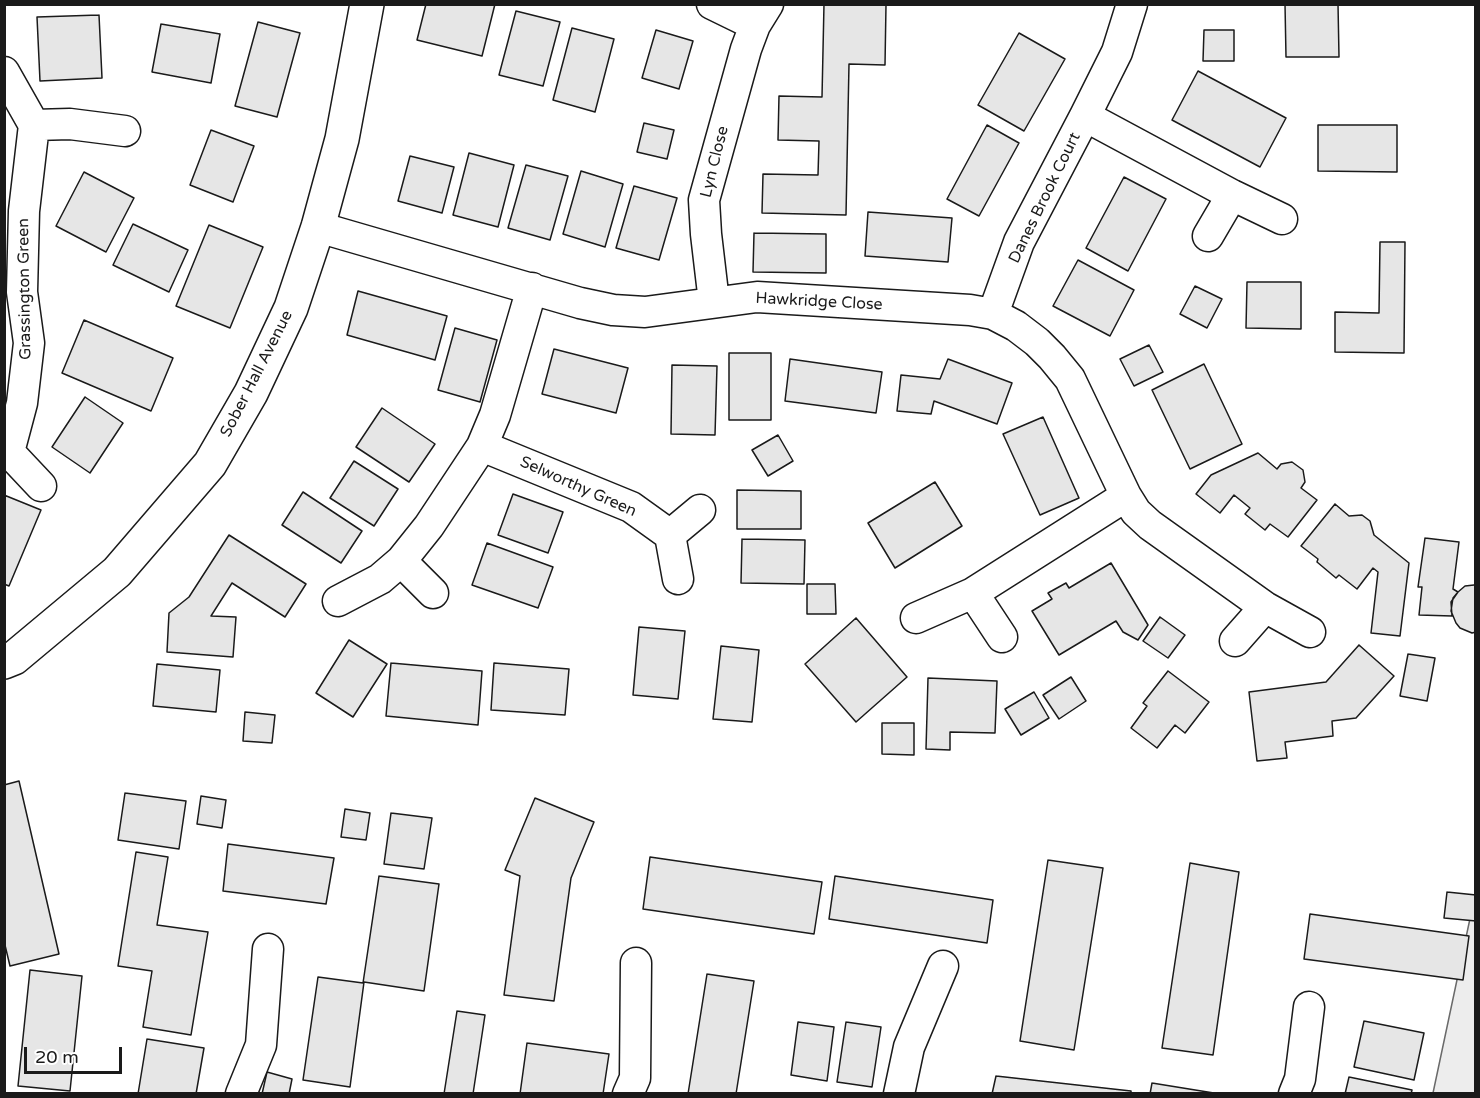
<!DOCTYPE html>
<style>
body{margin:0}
#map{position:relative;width:1480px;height:1098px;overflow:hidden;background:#fff;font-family:"Varela Round",sans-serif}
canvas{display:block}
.frame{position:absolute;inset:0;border:6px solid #1a1a1a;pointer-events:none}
.scale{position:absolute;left:24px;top:1047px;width:98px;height:27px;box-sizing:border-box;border:3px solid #1a1a1a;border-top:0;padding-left:8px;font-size:18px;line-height:21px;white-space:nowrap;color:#1a1a1a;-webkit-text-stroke:4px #fff;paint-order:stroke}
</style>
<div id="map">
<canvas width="1480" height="1098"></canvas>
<div class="frame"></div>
<div class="scale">20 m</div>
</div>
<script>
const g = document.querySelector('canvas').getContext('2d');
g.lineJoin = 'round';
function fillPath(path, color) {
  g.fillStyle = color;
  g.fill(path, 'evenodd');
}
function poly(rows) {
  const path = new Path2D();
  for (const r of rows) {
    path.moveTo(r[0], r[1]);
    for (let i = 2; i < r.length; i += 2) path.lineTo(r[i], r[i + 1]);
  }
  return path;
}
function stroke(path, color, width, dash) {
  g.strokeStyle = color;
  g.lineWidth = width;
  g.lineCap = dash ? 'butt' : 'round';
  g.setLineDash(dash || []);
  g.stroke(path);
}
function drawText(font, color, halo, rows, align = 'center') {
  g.font = font + ' "Varela Round",sans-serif';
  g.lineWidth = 4.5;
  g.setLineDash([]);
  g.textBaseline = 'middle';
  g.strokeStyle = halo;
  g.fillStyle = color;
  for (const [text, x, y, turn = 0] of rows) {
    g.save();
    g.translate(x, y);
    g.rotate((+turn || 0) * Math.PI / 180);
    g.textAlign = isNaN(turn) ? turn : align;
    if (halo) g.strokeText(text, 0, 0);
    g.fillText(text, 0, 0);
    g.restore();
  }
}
const built = poly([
 [1475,895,1475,1093,1433,1093,1475,895]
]);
fillPath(built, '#ededed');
stroke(built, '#6a6a6a', 1.5);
const building = poly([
 [426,4,495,4,482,56,417,40,426,4],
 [824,4,886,5,885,65,849,64,846,215,762,213,763,174,818,175,819,141,778,140,779,96,822,97,824,4],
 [1285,4,1338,4,1339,57,1286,57,1285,4],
 [516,11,560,22,543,86,499,75,516,11],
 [99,15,102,78,40,81,37,17,99,15],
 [258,22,300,33,277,117,235,106,258,22],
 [161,24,220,34,211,83,152,72,161,24],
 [572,28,614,39,595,112,553,100,572,28],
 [656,30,693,41,679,89,642,78,656,30],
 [1204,30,1234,30,1234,61,1203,61,1204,30],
 [1019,33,1065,59,1024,131,978,105,1019,33],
 [1198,71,1286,118,1260,167,1172,120,1198,71],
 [644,123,674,130,667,159,637,152,644,123],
 [987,125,1019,143,979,216,947,199,987,125],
 [1318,125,1397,125,1397,172,1318,171,1318,125],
 [211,130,254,146,233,202,190,185,211,130],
 [469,153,514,165,498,227,453,215,469,153],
 [410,156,454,167,442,213,398,201,410,156],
 [526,165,568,176,550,240,508,228,526,165],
 [581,171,623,184,605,247,563,234,581,171],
 [84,172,134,198,106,252,56,226,84,172],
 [1124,177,1166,199,1128,271,1086,248,1124,177],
 [634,186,677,198,659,260,616,248,634,186],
 [868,212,952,218,948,262,865,256,868,212],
 [133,224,188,250,169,292,113,265,133,224],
 [209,225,263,247,230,328,176,306,209,225],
 [754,233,826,234,826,273,753,272,754,233],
 [1380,242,1405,242,1404,353,1335,352,1335,312,1379,313,1380,242],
 [1078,260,1134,290,1110,336,1053,306,1078,260],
 [1247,282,1301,282,1301,329,1246,328,1247,282],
 [1195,286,1222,299,1207,328,1180,314,1195,286],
 [358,291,447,316,435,360,347,335,358,291],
 [84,320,173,358,151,411,62,373,84,320],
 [455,328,497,340,480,402,438,390,455,328],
 [1149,345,1163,372,1134,386,1120,359,1149,345],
 [554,349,628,368,616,413,542,394,554,349],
 [729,353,771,353,771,420,729,420,729,353],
 [790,359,882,372,876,413,785,401,790,359],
 [948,359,1012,383,997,424,934,401,931,414,897,411,901,375,940,379,948,359],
 [1204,364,1242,444,1190,469,1152,390,1204,364],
 [672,365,717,366,715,435,671,434,672,365],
 [85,397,123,423,90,473,52,447,85,397],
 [382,408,435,444,409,482,356,447,382,408],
 [1043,417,1079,498,1040,515,1003,434,1043,417],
 [778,435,793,461,768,476,752,450,778,435],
 [1258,453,1277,469,1281,464,1292,462,1303,470,1305,482,1301,488,1317,500,1288,537,1270,524,1265,530,1245,514,1250,508,1234,495,1220,513,1196,494,1211,475,1258,453],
 [354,461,398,489,374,526,330,498,354,461],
 [935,482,962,526,895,568,868,523,935,482],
 [737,490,801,491,801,529,737,529,737,490],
 [303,492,362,531,341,563,282,525,303,492],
 [513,494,563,512,548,553,498,535,513,494],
 [4,495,41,510,9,586,4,584,4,495],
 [1335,504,1349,516,1362,515,1370,521,1374,535,1409,563,1400,636,1371,633,1378,572,1373,568,1357,589,1339,575,1336,578,1317,562,1318,559,1301,546,1335,504],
 [229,535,306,584,285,617,232,583,211,616,236,617,233,657,167,652,169,613,189,597,229,535],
 [1425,538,1459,542,1453,589,1458,592,1451,602,1452,616,1419,615,1422,587,1418,587,1425,538],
 [742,539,805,540,804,584,741,583,742,539],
 [487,543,553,567,538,608,472,585,487,543],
 [1111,563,1148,625,1138,640,1123,632,1116,621,1059,655,1032,611,1052,599,1048,593,1066,583,1069,588,1111,563],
 [807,584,835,584,836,614,807,614,807,584],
 [1474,585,1476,585,1476,632,1472,633,1460,628,1456,623,1451,611,1453,598,1458,592,1465,586,1474,585],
 [1160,617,1185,635,1168,658,1143,641,1160,617],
 [856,618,907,677,856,722,805,664,856,618],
 [639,627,685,631,678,699,633,695,639,627],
 [349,640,387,664,353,717,316,693,349,640],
 [1359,645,1394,676,1356,718,1332,721,1333,736,1285,742,1287,758,1257,761,1249,692,1326,682,1359,645],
 [721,646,759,650,752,722,713,719,721,646],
 [1408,654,1435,658,1427,701,1400,696,1408,654],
 [391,663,482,671,478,725,386,716,391,663],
 [494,663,569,669,565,715,491,710,494,663],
 [157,664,220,670,216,712,153,706,157,664],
 [1168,671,1209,702,1185,733,1175,725,1157,748,1131,728,1147,706,1143,703,1168,671],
 [1071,677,1086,701,1059,719,1043,695,1071,677],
 [928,678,997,681,995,733,950,732,950,750,926,749,928,678],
 [1034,692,1049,718,1021,735,1005,709,1034,692],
 [245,712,275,715,272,743,243,741,245,712],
 [882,723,914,723,914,755,882,754,882,723],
 [19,781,59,954,10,966,4,941,4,785,19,781],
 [125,793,186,801,179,849,118,840,125,793],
 [201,796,226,800,222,828,197,824,201,796],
 [535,798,594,822,571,878,554,1001,504,995,520,876,505,870,535,798],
 [345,809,370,813,366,840,341,837,345,809],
 [391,813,432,818,424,869,384,864,391,813],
 [228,844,334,858,326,904,223,891,228,844],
 [136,852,168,857,157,925,208,932,191,1035,143,1027,152,971,118,966,136,852],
 [650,857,822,882,814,934,643,909,650,857],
 [1048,860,1103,868,1074,1050,1020,1041,1048,860],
 [1190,863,1239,872,1213,1055,1162,1048,1190,863],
 [379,876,439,884,424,991,364,982,350,1087,303,1080,318,977,363,983,379,876],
 [835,876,993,900,987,943,829,919,835,876],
 [1447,892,1476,895,1476,921,1444,918,1447,892],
 [1310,914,1469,936,1463,980,1304,959,1310,914],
 [30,970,82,976,70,1091,18,1086,30,970],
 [707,974,754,981,736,1094,688,1094,707,974],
 [457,1011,485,1015,473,1094,444,1094,457,1011],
 [1364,1021,1424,1033,1414,1080,1354,1067,1364,1021],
 [798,1022,834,1027,827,1081,791,1075,798,1022],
 [846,1022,881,1027,872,1087,837,1082,846,1022],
 [147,1039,204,1048,196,1094,138,1094,147,1039],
 [527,1043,609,1054,603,1094,520,1094,527,1043],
 [267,1072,292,1079,289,1094,262,1094,267,1072],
 [996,1076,1131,1091,1131,1094,992,1094,996,1076],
 [1349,1077,1412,1090,1411,1094,1345,1094,1349,1077],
 [1152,1083,1220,1094,1150,1094,1152,1083]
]);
fillPath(building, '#e6e6e6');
stroke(building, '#1a1a1a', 1.5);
const minor = poly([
 [712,4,755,25,746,49,704,200,706,234,714,302],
 [755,25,768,4],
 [4,72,34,125,24,211,22,292,29,343,22,403,9,452,41,486],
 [1085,116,1232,195,1282,219],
 [34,125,70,124,125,131],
 [318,227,580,303,613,310,645,312,757,297,970,310,993,314,1016,326,1037,342,1052,357,1070,379,1126,496,1136,512,1150,525,1265,607,1310,632],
 [1208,236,1232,195],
 [993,314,1019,242,1085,116,1117,52,1132,4],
 [482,446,631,507,670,535,678,579],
 [670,535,700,510],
 [401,561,433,593],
 [973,593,1002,637],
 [338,601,380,579,401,561,429,526,482,446,495,415,532,288],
 [916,618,973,593,1126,496],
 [1235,641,1265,607],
 [241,1094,261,1045,268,949],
 [628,1094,635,1078,636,963],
 [899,1094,909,1047,943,966],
 [1294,1094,1300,1079,1309,1007]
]);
const tertiary = poly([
 [4,662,14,658,117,572,210,464,251,393,291,308,318,227,342,139,367,4]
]);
stroke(minor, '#1a1a1a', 33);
stroke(tertiary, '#1a1a1a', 36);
stroke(minor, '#fff', 30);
stroke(tertiary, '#fff', 33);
drawText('16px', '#1a1a1a', '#fff', [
 ["Lyn Close",715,162,-76],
 ["Danes Brook Court",1045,198,-64],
 ["Grassington Green",25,289,-91],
 ["Hawkridge Close",819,302,3],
 ["Sober Hall Avenue",257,374,-63],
 ["Selworthy Green",578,487,24]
]);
</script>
